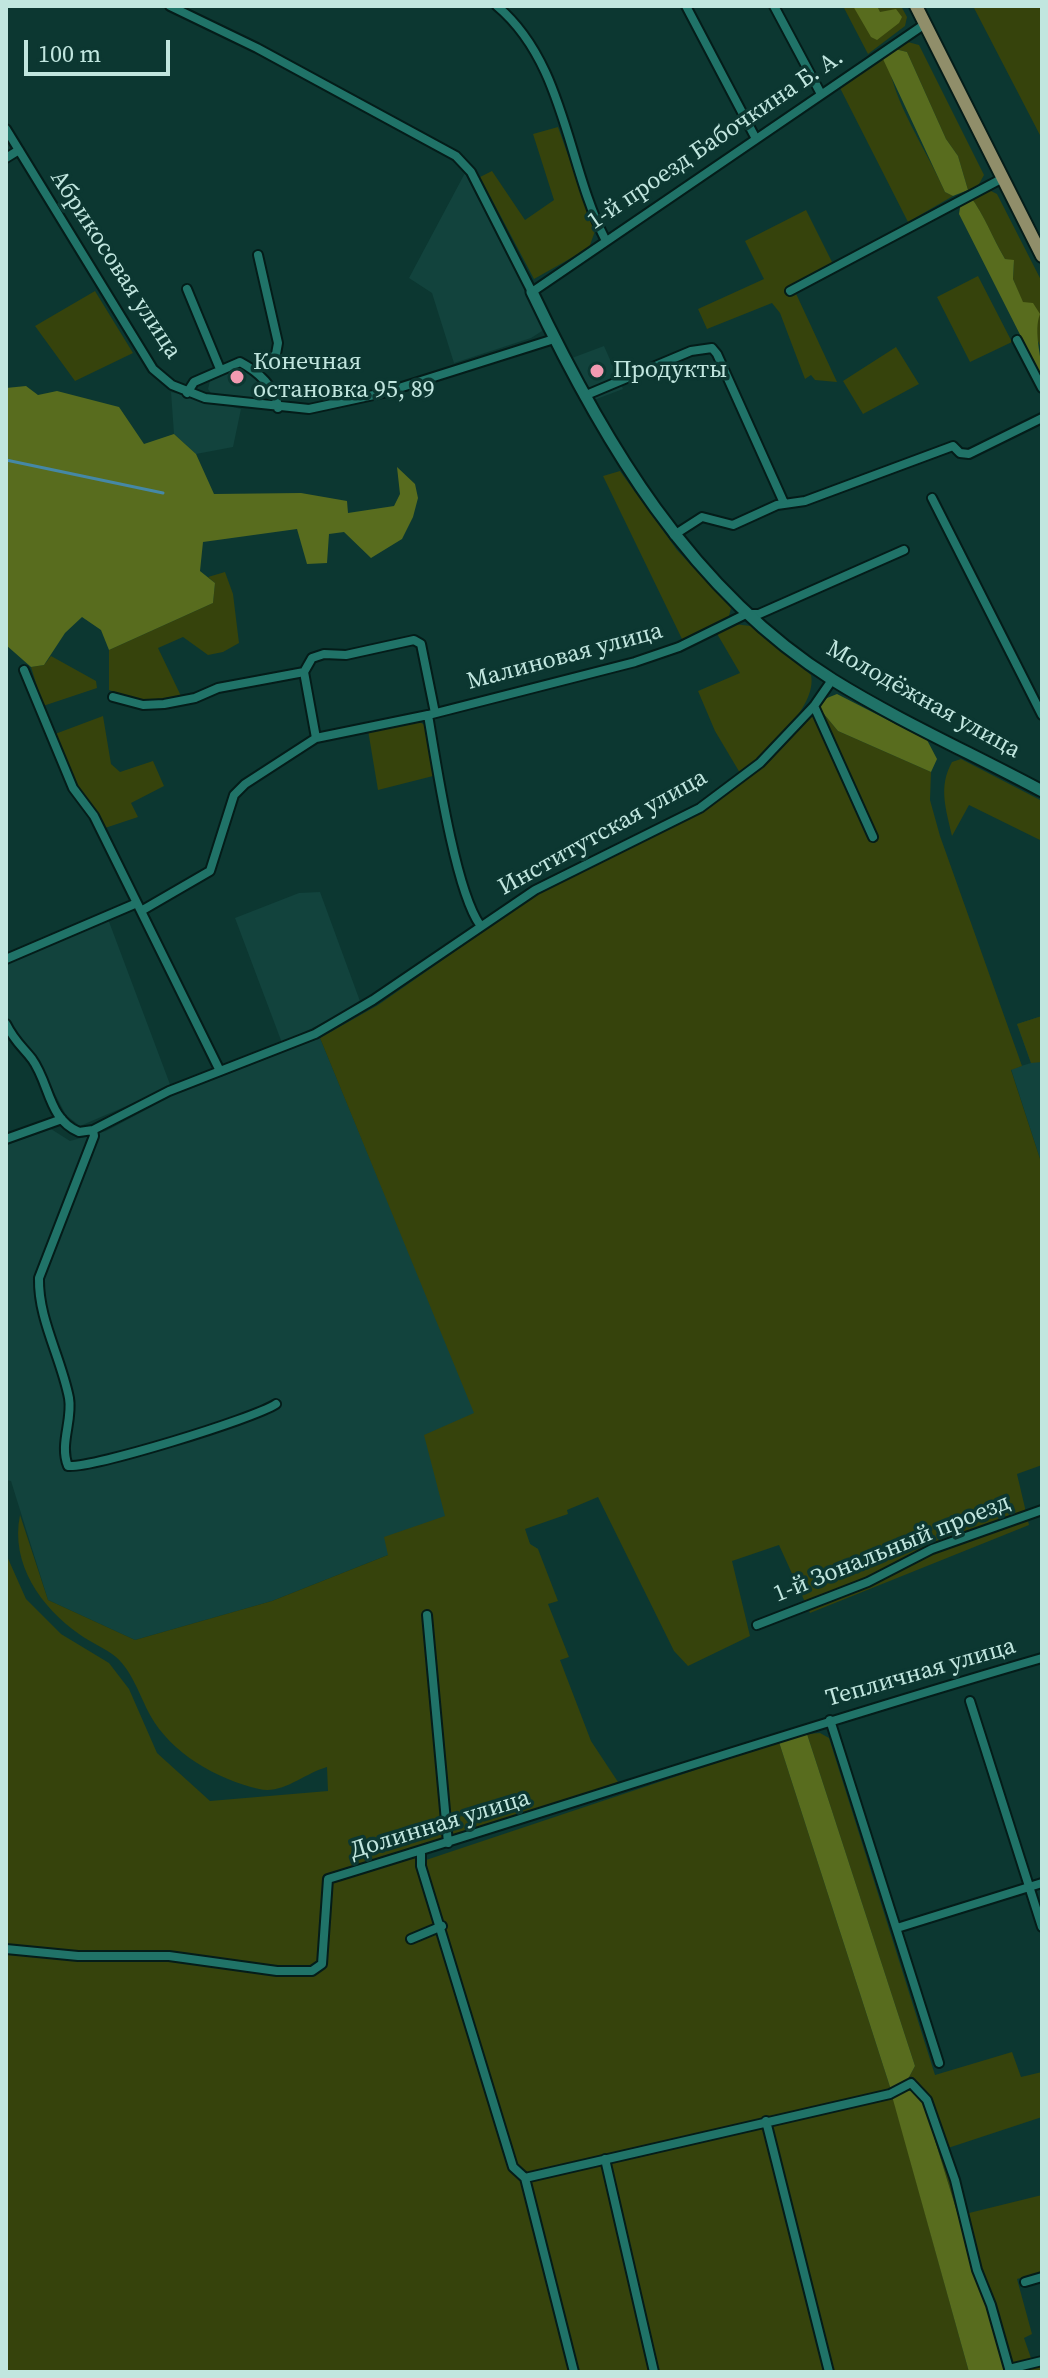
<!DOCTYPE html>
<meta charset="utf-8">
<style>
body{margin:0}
#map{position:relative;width:1048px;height:2378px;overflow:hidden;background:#0c3731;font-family:"Source Serif 4",serif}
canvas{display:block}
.frame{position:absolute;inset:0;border:8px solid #c1e6df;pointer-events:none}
.scale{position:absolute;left:24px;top:40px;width:146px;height:36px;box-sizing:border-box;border:4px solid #c1e6df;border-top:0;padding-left:10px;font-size:24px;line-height:28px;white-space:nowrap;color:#c1e6df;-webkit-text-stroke:6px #0c3731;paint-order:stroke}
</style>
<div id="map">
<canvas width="1048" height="2378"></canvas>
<div class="frame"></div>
<div class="scale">100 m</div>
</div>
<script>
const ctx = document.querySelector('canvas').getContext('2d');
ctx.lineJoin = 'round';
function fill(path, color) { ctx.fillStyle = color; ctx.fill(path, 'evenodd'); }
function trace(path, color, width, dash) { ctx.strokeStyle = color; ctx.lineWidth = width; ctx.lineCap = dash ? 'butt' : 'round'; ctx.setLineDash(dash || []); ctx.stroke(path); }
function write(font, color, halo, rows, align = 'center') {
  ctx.font = font + ' "Source Serif 4",serif'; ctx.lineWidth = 7; ctx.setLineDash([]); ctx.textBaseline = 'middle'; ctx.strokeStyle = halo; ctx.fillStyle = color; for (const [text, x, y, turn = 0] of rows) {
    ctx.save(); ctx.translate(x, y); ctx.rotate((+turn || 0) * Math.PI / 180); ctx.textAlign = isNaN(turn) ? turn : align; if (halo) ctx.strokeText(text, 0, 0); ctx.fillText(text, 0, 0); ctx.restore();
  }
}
fill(new Path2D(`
 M 465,173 L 541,321 L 542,331 L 531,338 L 454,363 L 432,293 L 409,278 Z
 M 604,346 L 623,389 L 594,400 L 572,358 Z
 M 238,368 L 250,373 L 269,396 L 267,402 L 213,396 L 208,389 L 211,377 Z
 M 171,392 L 241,409 L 233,447 L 196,454 L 174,434 Z
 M 320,892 L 361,1004 L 282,1043 L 235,918 L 299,893 Z
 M 108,919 L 171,1087 L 80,1126 L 66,1115 L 36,1058 L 21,1044 L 6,1016 L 6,964 Z
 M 1042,1016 L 1042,1165 L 1011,1069 L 1031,1063 L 1017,1024 Z
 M 320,1038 L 530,1544 L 538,1549 L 388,1555 L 272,1601 L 135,1640 L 48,1600 L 11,1481 L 6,1480 L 6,1145 L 51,1129 L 70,1141 L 106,1131 L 170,1097 Z`), '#12433d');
fill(new Path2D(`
 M 843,6 L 901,6 L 907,17 L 905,26 L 868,54 Z
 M 973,6 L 1042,6 L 1042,139 Z
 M 908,42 L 919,45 L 984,175 L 978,186 L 968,190 L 958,156 L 946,139 L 907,52 L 895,49 Z
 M 887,54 C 892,102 926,148 945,192 L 953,196 L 908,222 L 839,86 Z
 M 558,127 L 595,231 L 589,248 L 534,279 L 480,177 L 492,171 L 525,220 L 554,200 L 533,134 Z
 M 989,190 L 997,194 L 1042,282 L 1042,351 L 1013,279 L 1014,261 L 1005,259 C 992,237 985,217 970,196 Z
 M 806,210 L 833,264 L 792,285 L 837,382 L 815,380 L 811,375 L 805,379 L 780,313 L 772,303 L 707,329 L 698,309 L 764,279 L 745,241 Z
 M 978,276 L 1012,342 L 970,362 L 937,297 Z
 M 95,291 L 133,353 L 75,381 L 35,326 Z
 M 896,347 L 919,384 L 863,414 L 843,381 Z
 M 620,471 L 677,550 L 731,608 L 728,620 L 683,641 L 603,476 Z
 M 225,572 L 233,594 L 239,643 L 223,652 L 208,655 L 183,637 L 158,648 L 181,696 L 142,701 L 109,690 L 109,650 L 213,603 L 215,583 L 208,577 Z
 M 734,624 L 751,626 L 811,675 C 818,707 764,754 740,773 L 715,731 L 698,691 L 740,673 L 716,632 Z
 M 51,656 L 96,681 L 97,688 L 43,706 L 31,667 L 44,665 Z
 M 819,708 L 838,731 L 931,772 L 930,800 L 940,836 L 1022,1066 L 1011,1070 L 1042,1165 L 1042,1465 L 1017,1474 L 1029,1525 L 810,1613 L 779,1545 L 732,1561 L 750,1636 L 688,1666 L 674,1651 L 598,1497 L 567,1510 L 568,1514 L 525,1529 L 530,1544 L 538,1549 L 558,1601 L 548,1604 L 569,1657 L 560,1660 L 591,1741 L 618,1782 L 415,1852 L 492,2105 L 423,1861 L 779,1742 L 891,2090 L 969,2372 L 6,2372 L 6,1554 L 26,1599 L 61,1634 L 109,1663 L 129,1689 L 157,1753 L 210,1801 L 328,1791 L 327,1767 C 305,1773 282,1795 259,1789 C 216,1779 171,1753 150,1715 C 140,1696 132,1671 116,1657 C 105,1648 90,1642 79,1634 C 41,1607 10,1564 20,1515 L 48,1600 L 135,1640 L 272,1601 L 388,1555 L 384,1537 L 445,1516 L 424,1435 L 474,1413 L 320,1038 L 378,1005 L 543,890 L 701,813 L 768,763 Z
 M 103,716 L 111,764 L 120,772 L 153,761 L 164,786 L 131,803 L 138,817 L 105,828 L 77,786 L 55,734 Z
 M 417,720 L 426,726 L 437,775 L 378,790 L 368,730 Z
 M 961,759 L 1042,801 L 1042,841 L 969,805 L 952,836 C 946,809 938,787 952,762 Z
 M 1042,1016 L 1042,1062 L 1031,1063 L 1017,1024 Z
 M 820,1733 L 829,1738 L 935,2075 L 1012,2052 L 1021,2077 L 1042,2072 L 1042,2117 L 948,2148 L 969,2213 L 1042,2195 L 1042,2272 L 1017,2279 L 1032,2334 L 1024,2338 L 1032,2361 L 1042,2365 L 1042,2372 L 1006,2372 L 923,2101 L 913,2091 L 908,2079 L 915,2066 L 807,1734 Z`), '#36430c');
fill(new Path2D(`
 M 853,6 L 877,6 L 880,12 L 896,9 L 902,17 L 899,23 L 877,40 L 871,37 Z
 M 895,49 L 907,52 L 946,139 L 958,156 L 968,190 L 953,196 L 945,192 L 883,59 Z
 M 970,196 C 985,216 992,237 1005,259 L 1014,260 L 1013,279 L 1023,302 L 1033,303 L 1040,314 C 1033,332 1042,356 1042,378 L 959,214 L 961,201 Z
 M 26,386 L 38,395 L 57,391 L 119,407 L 144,444 L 174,434 L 196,454 L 214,494 L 301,493 L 347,501 L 348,513 L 394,506 L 400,494 L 397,467 L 415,484 L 418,498 L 413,517 L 402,539 L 371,558 L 344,532 L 329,534 L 327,563 L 307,564 L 297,529 L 203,542 L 200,571 L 215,583 L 213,603 L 109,650 L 101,630 L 82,617 L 65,633 L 44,665 L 31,667 L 6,645 L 6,388 Z
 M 837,694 L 927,740 L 937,759 L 931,772 L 838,731 L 819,708 L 827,698 Z
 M 807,1734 L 915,2066 L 908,2079 L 891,2090 L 779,1742 Z
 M 903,2090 L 913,2091 L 923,2101 L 1006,2372 L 969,2372 L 892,2096 Z`), '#586c1e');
trace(new Path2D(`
 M 6,460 L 163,493`), '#4588a6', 3);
const street = new Path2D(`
 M 170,6 L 257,48 L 456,156 L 471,172 L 532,292 L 925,24
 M 497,6 C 565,63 567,165 605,239
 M 686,6 L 755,137
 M 774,6 L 821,94
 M 6,129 L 153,369 L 172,385 L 205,398 L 309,409 L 383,393 L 554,339
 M 6,158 L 19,150
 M 187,289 L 220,369
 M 790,291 L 1003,178
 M 1017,340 L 1042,388
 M 256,371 L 276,354 L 278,343 L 258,255
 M 187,393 L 194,382 L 240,362 C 257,371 277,388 278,408
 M 584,396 L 691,351 L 712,348 L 717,354 L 784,503
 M 932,498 L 1042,715
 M 674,535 L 702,517 L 733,525 L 777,505 L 805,501 L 953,446 L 960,453 L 969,454 L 1042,418
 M 24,670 L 73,788 L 94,816 L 220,1071
 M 113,697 L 143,705 L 164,704 L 195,698 L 218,688 L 304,672
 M 814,706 L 873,837
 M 428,715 C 436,762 455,890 480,925
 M 316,738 L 304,672 L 312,658 L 324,654 L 346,655 L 414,640 L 421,644 L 435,713
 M 141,911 L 210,871 L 234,795 L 245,784 L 316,738 L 428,715 L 635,662 L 679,647 L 746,614 L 759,614 L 904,550
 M 6,959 L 137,903
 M 6,1024 C 15,1042 22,1046 32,1059 C 50,1084 48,1119 79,1132 L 93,1130 L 169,1091 L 315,1034 L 373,1000 L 535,890 L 700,808 L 760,763 L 814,706 L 832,680
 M 93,1130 L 94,1136 L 39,1278 C 38,1319 61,1357 69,1398 C 73,1420 59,1444 68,1466 C 93,1468 253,1419 276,1404
 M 6,1139 L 62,1119
 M 427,1615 L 448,1843
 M 757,1625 L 868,1582 L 932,1549 L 1042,1510
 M 970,1701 L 1042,1927
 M 830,1720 L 939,2063
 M 421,1853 L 421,1866 L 513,2167 L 525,2178 L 890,2094 L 911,2083 L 927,2100 L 955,2180 L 977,2270 L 991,2305 L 1010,2372
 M 897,1928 L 1042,1883
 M 411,1939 L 442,1926
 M 6,1949 L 78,1956 L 169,1956 L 277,1971 L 312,1971 L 322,1964 L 328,1879 C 566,1806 803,1727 1042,1658
 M 766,2121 L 829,2372
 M 605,2159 L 654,2372
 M 525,2178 L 574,2372
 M 1025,2282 L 1042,2277
 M 1009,2369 L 1042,2361`);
const secondary = new Path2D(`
 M 532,292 C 603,441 690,590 833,680 C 899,721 973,754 1042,791`);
const primary = new Path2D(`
 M 916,6 L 1042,256`);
trace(street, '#041c19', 12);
trace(secondary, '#041c19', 15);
trace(primary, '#041c19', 16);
trace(street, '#207368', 8);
trace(secondary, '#207368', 11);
trace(primary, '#908e6a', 12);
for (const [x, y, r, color] of [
 [597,371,8,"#f19ab1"],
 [237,377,8,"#f19ab1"]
]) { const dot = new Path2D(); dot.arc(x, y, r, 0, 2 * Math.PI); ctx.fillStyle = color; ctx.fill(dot); trace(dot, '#0c3731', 3); }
write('24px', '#c1e6df', '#0c3731', [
 ["1-й проезд Бабочкина Б. А.",716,140,-34],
 ["Абрикосовая улица",115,265,57],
 ["Малиновая улица",565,657,-15],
 ["Молодёжная улица",923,700,29],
 ["Институтская улица",603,833,-29],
 ["1-й Зональный проезд",892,1549,-22],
 ["Тепличная улица",921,1673,-16],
 ["Долинная улица",440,1825,-17]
]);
write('24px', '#c1e6df', '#0c3731', [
 ["Конечная",253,363],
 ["остановка 95, 89",253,391],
 ["Продукты",613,371]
], 'left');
</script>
